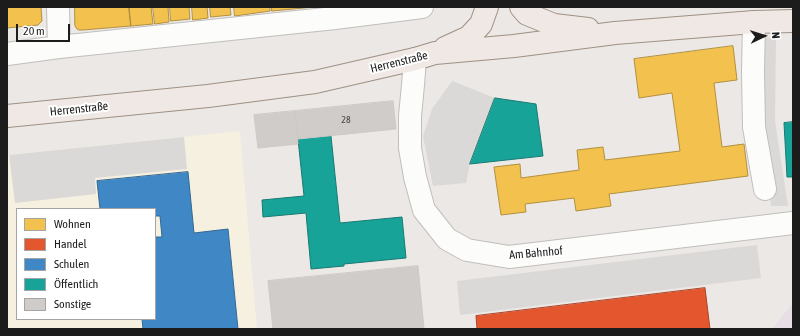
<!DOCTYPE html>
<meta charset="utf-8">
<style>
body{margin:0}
#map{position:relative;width:800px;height:336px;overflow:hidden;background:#ebe8e5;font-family:"Asap Condensed",sans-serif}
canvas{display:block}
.frame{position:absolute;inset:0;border:8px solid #1c1c1c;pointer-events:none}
.legend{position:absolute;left:16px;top:208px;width:140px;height:112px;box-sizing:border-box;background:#fff;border:1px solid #a4a4a4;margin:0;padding:5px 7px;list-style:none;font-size:12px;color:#1c1c1c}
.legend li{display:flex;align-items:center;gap:8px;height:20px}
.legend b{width:20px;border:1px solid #a4a4a4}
.north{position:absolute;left:744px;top:16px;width:40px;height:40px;-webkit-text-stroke:3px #fff;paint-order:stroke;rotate:86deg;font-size:11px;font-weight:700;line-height:16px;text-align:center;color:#1c1c1c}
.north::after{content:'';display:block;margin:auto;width:14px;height:18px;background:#1c1c1c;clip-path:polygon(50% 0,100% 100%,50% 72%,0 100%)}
.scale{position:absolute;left:16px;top:24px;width:54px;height:18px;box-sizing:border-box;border:2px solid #1c1c1c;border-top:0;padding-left:5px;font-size:12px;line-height:14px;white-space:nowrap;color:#1c1c1c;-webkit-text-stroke:3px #fff;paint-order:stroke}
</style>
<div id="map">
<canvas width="800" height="336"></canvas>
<div class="frame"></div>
<ul class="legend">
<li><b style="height:11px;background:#f2c14e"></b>Wohnen</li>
<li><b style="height:11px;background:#e4572e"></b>Handel</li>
<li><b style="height:11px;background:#3f88c5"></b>Schulen</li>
<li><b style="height:11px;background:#17a398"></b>Öffentlich</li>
<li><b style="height:11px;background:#cfccca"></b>Sonstige</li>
</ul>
<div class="north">N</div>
<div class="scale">20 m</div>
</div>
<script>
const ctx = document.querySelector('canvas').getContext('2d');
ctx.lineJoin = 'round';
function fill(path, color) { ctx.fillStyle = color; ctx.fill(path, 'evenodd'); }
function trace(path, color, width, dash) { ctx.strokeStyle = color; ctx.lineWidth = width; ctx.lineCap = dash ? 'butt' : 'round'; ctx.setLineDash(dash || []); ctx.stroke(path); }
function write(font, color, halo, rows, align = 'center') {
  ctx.font = font + ' "Asap Condensed",sans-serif'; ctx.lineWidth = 4; ctx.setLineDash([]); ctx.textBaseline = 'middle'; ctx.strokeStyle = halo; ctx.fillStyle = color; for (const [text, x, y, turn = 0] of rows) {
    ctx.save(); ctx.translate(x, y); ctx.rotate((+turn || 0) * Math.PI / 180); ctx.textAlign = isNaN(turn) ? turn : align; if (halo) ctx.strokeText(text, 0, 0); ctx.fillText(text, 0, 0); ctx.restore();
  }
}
fill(new Path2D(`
 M 793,303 L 793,329 L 772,329 Z`), '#e8dee6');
fill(new Path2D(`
 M 240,131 L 257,329 L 7,329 L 7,155 ZM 17,209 L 155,209 L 155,319 L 17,319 Z`), '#f5f0e0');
fill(new Path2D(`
 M 760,37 L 776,38 L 775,121 L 788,206 L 771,206 L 761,128 Z
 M 452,81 L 495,98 L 470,164 L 466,183 L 433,186 L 423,136 L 432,109 Z
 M 184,137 L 187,169 L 95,178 L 96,194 L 15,203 L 9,155 Z
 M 757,245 L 761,278 L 460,315 L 457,281 Z`), '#dbd9d8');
const homes = new Path2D(`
 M 7,7 L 41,7 L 42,21 L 38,25 L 7,28 Z
 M 75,7 L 129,7 L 131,26 L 83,30 L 79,30 L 77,29 L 75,26 Z
 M 129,7 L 151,7 L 153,24 L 131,26 Z
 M 153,7 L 168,7 L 169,22 L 155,24 Z
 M 170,7 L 189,7 L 190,19 L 171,21 Z
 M 192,7 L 207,7 L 208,18 L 193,20 Z
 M 210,7 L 230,7 L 231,15 L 211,17 Z
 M 234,7 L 270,7 L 270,11 L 235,16 Z
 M 272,7 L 314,7 L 272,11 Z
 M 733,46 L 737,80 L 714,83 L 722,147 L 744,144 L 748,176 L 609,194 L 611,206 L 576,211 L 574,198 L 525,204 L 526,212 L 501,215 L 494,167 L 520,164 L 521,178 L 579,170 L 577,150 L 603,147 L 605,160 L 680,151 L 672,93 L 639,98 L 634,59 Z`);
fill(homes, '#f2c14e');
trace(homes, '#b2903f', 1);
const shops = new Path2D(`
 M 705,288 L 710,329 L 477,329 L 476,316 Z`);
fill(shops, '#e4572e');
trace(shops, '#a84529', 1);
const schools = new Path2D(`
 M 188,172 L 194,233 L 228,229 L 238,329 L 143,329 L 142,319 L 155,319 L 155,237 L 162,237 L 160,216 L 155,216 L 155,209 L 100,209 L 97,181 Z`);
fill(schools, '#3f88c5');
trace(schools, '#346892', 1);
const public = new Path2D(`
 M 495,98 L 536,104 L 543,156 L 470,164 Z
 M 793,122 L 793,177 L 787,177 L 784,123 Z
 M 331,136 L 340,223 L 402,217 L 406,258 L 344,264 L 344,266 L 311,269 L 306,213 L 263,217 L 262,200 L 304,196 L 298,139 Z`);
fill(public, '#17a398');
trace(public, '#187a73', 1);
const building = new Path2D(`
 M 393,101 L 396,129 L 298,139 L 295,111 Z
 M 295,111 L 298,144 L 258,148 L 254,115 Z
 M 418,266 L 424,329 L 273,329 L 268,281 Z`);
fill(building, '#cfccca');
trace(building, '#cec9c7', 1);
const minor = new Path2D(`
 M 58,7 L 59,47
 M 754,22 L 753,72 L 754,127 L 765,189
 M 7,54 L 59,47 L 335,18 L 422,7
 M 415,59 L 413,85 L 410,116 L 410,148 L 415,177 L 424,210 L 447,239 L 467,250 L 509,257 L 793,223`);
const major = new Path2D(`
 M 521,7 L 527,14 L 554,25 L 588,29
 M 445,48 L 469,37 L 481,24 L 487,7
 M 7,116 L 208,96 L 315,82 L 415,59 L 435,53 L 514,46 L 615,33 L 754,22 L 793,21`);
trace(minor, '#c0bfbd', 24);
trace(major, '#9f9083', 24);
trace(minor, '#fcfcfb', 22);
trace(major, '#efe8e4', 22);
write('10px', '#494848', null, [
 ["28",346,120]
]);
write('12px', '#1c1c1c', '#fff', [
 ["Herrenstraße",399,62,-14],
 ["Herrenstraße",79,109,-6],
 ["Am Bahnhof",536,253,-5]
]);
</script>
